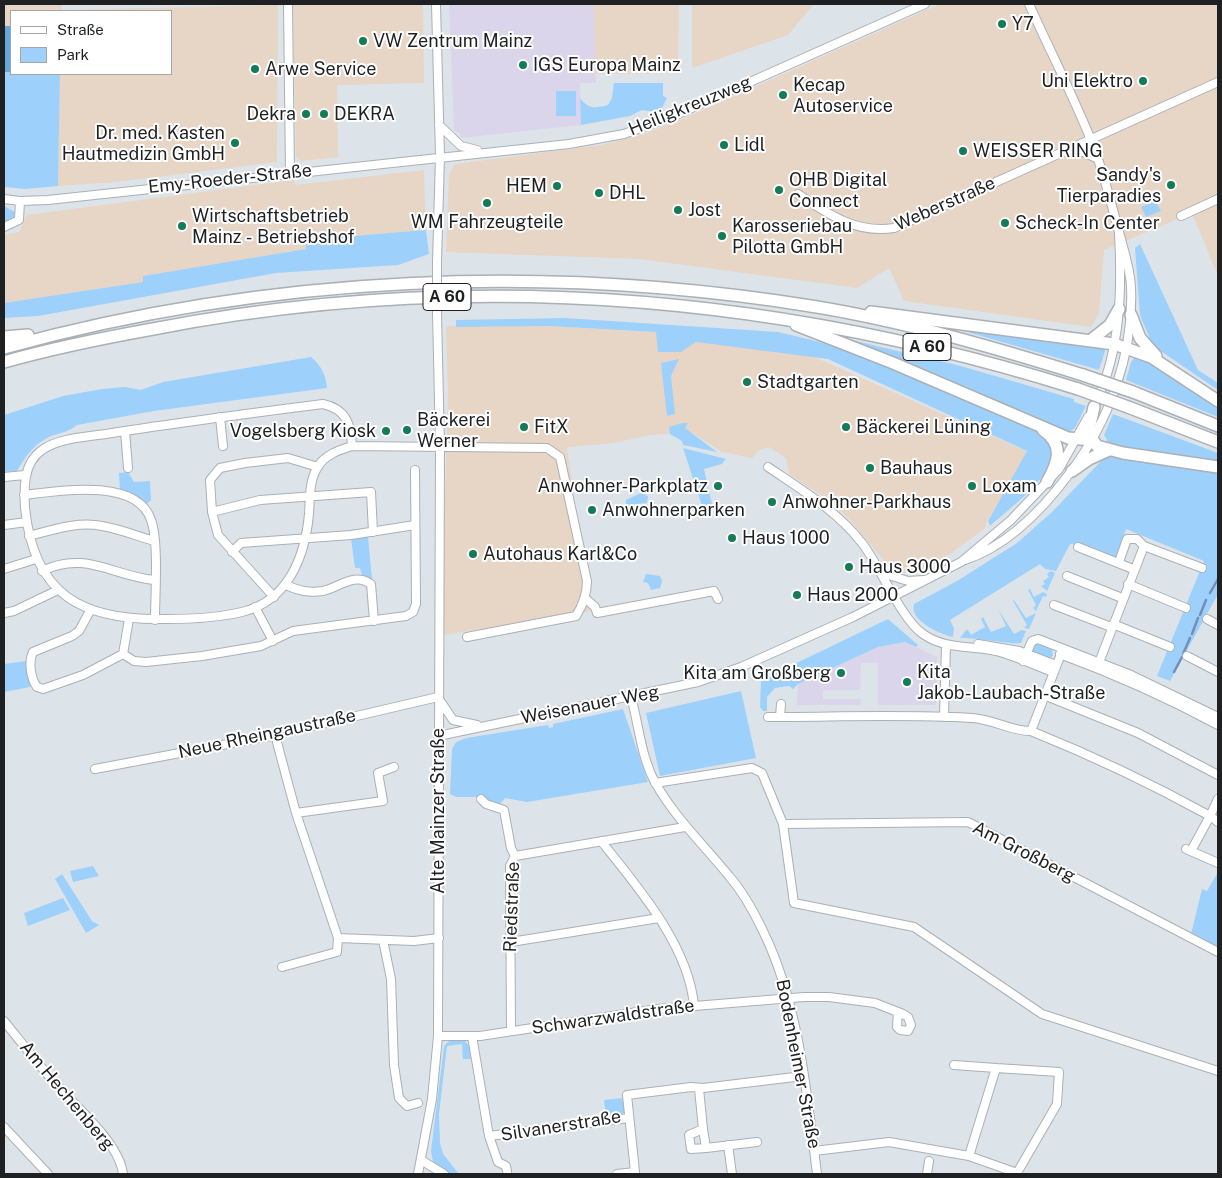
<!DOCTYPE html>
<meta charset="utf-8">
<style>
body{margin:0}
#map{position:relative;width:1222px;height:1178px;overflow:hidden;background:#dde4e9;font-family:"Public Sans",sans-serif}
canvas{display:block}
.frame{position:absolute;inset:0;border:5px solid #1e2022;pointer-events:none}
.legend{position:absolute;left:10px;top:10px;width:162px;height:65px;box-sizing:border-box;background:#fff;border:1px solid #a5a6a7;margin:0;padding:6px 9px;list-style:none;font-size:15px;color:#1e2022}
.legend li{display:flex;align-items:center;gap:10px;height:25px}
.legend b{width:25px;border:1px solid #a5a6a7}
</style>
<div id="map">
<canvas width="1222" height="1178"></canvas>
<div class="frame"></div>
<ul class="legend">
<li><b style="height:6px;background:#fff"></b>Straße</li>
<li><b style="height:14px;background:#9dd1fb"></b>Park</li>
</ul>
</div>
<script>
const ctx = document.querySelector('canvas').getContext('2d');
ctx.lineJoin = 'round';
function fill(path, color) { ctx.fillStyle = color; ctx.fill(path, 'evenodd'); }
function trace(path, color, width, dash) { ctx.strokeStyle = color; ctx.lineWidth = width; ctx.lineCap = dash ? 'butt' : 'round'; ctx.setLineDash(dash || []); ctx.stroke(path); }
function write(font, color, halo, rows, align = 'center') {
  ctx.font = font + ' "Public Sans",sans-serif'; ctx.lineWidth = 4; ctx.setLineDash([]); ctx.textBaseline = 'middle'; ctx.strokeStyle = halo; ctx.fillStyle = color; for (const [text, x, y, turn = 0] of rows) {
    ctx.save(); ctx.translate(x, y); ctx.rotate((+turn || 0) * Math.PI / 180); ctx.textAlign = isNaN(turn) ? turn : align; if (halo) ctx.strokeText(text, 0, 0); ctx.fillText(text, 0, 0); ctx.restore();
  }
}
fill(new Path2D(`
 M 4,4 L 62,4 L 62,10 L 278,5 L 277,162 L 116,182 L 58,186 L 60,74 L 171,74 L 171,11 L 11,11 L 11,26 L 4,26 Z
 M 293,4 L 423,4 L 424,83 L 337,85 L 338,157 L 301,161 L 296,157 Z
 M 594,4 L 679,4 L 678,67 L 673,73 L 595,74 Z
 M 692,4 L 814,4 L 788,35 L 692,68 Z
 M 940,4 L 1218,4 L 1218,276 L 1192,213 L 1104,250 L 1099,313 L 1091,327 L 904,301 L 889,268 L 857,288 L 639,259 L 446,252 L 449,175 L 455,164 L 601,145 L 641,135 L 685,118 Z
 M 424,170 L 426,230 L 305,240 L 306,249 L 143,276 L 143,282 L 4,303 L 4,235 L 19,232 L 27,215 L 286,181 L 294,180 L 295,185 Z
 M 446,326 L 548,326 L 774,339 L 1028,452 L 987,521 L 985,528 L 953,552 L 916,573 L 902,573 L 891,569 L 851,521 L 833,503 L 789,474 L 786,458 L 769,447 L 759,450 L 752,458 L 722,452 L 691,432 L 651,435 L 613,443 L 567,447 L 590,611 L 444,635 L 444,534 L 448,392 Z`), '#e7d5c5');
fill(new Path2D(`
 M 449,4 L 594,4 L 596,83 L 580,83 L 581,125 L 461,138 L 460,133 L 454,131 Z
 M 905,642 L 937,657 L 936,705 L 878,705 L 878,663 L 861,663 L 860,690 L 823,690 L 823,699 L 861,699 L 860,705 L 797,705 L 798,684 L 878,647 Z`), '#dad5eb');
fill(new Path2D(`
 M 4,72 L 60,74 L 58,186 L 25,189 L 4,187 Z
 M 614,83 L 663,83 L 663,96 L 667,98 L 661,110 L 656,112 L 642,110 L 630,116 L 581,125 L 580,98 C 589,110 595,108 608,105 L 612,98 Z
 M 556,91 L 576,91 L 576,116 L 556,116 Z
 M 1155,201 L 1161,211 L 1146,217 L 1141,207 Z
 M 4,206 L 15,212 L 13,220 L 4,223 Z
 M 426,230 L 429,254 L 398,265 L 276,273 L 38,316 L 4,318 L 4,303 L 143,282 L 143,276 L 306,249 L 305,240 Z
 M 1140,244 L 1198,370 L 1218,383 L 1218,390 L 1146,341 L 1150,339 L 1140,315 L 1135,248 Z
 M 565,318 L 778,332 L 820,342 L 860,355 L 1036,430 C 1082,458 1013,505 990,526 L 988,521 L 1027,451 L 828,359 L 696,342 L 681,352 L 658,352 L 656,332 L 548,326 L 456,327 L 456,320 Z
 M 957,329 L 1102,345 L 1105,351 L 1099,370 Z
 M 839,337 L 961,366 L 1074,399 L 1074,402 L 1086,406 L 1075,428 L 1068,433 Z
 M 1137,354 L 1218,408 L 1218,417 L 1126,380 L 1131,362 Z
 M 311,357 C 321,365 326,375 327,388 L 154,411 L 77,425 C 69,432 59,433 49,437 C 34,444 25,457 17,471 L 4,472 L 4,415 L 63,396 L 102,389 L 125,387 L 141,390 L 163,382 Z
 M 679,359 L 671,376 L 675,414 L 667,416 L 661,363 Z
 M 1113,414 L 1218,453 L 1218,462 L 1140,451 L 1106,444 L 1107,440 L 1104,435 Z
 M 683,423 L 688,423 L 685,428 L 717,452 L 683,445 L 682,441 L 670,434 L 669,427 Z
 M 683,448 L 726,459 L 722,464 L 704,469 L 713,509 L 704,512 Z
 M 1116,456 L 1218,471 L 1218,594 L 1170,681 L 1157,676 L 1204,561 L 1126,529 L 1116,559 L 1077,544 L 1070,544 L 1056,571 L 1045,569 L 1040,564 L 950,620 L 954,628 L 953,637 C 940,634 909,621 914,604 L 957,581 L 1017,543 L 1052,512 L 1105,457 Z
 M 128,472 L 134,482 L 150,481 L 151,500 L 145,506 L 120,492 L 119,473 Z
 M 641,493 L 648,496 L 647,503 L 636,504 L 629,507 L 626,505 L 626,500 Z
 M 366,536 L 368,537 L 372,579 L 363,579 L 360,568 L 355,568 L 351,539 Z
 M 1051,571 L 1055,573 L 1047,591 L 1041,586 L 1045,584 L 1043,581 L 1049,577 L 1047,574 Z
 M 646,574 L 660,576 L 662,581 L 660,588 L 651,590 L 648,583 L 643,582 Z
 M 1030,589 L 1034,597 L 1043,592 L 1047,594 L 1046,597 L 1043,596 L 1036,611 L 1033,608 L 1036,605 L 1028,590 Z
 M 1014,600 L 1026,618 L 1036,613 L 1029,629 L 1024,628 L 1027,625 L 1013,601 Z
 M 998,609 L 1014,634 L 1022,630 L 1026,631 L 1021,643 C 1016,645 972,637 960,638 L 967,629 L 971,635 L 985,627 L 981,619 L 983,617 L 991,632 L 1006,626 Z
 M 888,619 L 918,645 L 916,647 L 905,642 L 878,647 L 798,684 L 793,689 L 789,686 L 775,688 L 767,697 L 767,711 L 763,711 L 760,707 L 761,680 Z
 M 1041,644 L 1052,649 L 1053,656 L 1049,658 L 1031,652 L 1035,645 Z
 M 26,661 L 30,687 L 4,692 L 4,664 Z
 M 741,691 L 756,758 L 660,776 L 646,713 Z
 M 623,709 L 648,782 L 527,802 L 505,798 L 499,805 L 481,797 L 456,797 L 450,794 L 452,749 L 456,742 L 466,738 L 548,725 L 549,728 L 553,727 L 553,724 Z
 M 93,866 L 99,876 L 73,882 L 70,871 Z
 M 1218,872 L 1218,948 L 1191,934 L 1202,889 L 1207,891 Z
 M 62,874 L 92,921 L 99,925 L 86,933 L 55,879 Z
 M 63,898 L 70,910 L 28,926 L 24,913 Z
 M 451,1039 L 465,1041 L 469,1046 L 471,1059 L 463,1059 L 462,1044 L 447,1046 L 439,1114 L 440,1143 L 443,1154 L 459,1174 L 449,1174 L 433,1162 L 431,1151 L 444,1046 Z
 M 622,1098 L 625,1113 L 606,1117 L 604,1100 Z`), '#9dd1fb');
fill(new Path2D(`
 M 4,26 L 11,26 L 11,72 L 4,72 Z`), '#60a8df');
trace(new Path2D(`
 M 1210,593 L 1218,579
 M 1200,615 L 1206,600
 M 1192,634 L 1198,618
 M 1183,654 L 1190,638
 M 1174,672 L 1182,657`), '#768db5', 2.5);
const minor = new Path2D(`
 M 288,4 L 290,173
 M 436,4 L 440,156 L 437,262
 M 439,125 L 461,146 L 477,150
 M 1066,150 L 1083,152 L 1098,159
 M 798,194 C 828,214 856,234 894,228 L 1218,82
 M 4,199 L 20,201 L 48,200 L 569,144 L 624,134 L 676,115 L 925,4
 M 1181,216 L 1218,199
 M 4,227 L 19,220 L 20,201
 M 1097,400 C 1121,348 1122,288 1119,233
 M 323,404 C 346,409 351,424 352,446 C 339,450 324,455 317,468 C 309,482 310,499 309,514 C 305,557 288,601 242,612 C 217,618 191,619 166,619 C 83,621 34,596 25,508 C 24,488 23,463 42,450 C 60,437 90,437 112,433 C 182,422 252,413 323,404 Z
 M 220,417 L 223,446
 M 125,431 L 128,468
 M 352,446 L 547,448 L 560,457 L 587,581 C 587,594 583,605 576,616 L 467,637
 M 768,467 C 802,490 836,510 862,543 C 880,566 901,619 923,634 C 946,650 970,645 996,651 C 1015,656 1034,665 1053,672
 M 4,477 L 25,475
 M 24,495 C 57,491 137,477 151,520 C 159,541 155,595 155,620
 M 212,512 L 260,500 L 371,492 L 373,532
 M 4,525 L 27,522
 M 29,536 C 52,530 78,521 102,526 C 120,529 137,536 154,541
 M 1078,547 L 1133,569
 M 232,552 L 241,543 L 351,535 L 415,525
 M 965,560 C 1007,546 1043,509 1069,474 C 1109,422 1134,354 1131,287 C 1130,268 1124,251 1119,232 C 1111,203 1104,174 1093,145 C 1074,97 1050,51 1029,4
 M 1119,562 L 1127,539 L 1137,539 L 1144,546 L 1202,568
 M 4,569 L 36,559
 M 42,571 C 85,550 113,576 154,580
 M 882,573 L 908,581 L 924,580
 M 1067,576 L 1122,598
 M 1128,584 L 1186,608
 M 286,585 C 299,591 309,593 323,591 C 340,587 354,572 371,584 L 374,621
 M 274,597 L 218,535 L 212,512 L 210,480 L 220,468 L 245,463 L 288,458 L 318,467
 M 585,598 L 595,607 L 597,613 L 714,591 L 718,599
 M 1054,605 L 1111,627
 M 255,607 L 273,641
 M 91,609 L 79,631 L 72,636 L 33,652 C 28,662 31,679 37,687 L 43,689 L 83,675 L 123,654 L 134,661 L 146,662 L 202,656 L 261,646 L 293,631 L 406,616 L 413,612 L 416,604 L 415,470
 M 4,613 L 14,611 L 58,590
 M 1207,619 L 1218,625
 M 1113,624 L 1170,647
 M 978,644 L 1019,651 L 1056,665
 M 123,654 L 129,619
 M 1060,654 C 1114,674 1168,698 1218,725
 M 1187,656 L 1218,672
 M 1023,661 L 1032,641 L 1038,639 L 1131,675 L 1218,717
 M 1098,665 L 1144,546
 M 1044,695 L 1138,733 L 1218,775
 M 631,697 C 639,725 641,758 656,784 C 676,819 704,845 729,876 C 743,892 754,912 763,931 C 799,1004 807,1094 817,1174
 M 439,699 L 453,720 L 477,725
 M 768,717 C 835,717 904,714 972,718 C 993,719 1013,732 1031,731 C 1093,756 1152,784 1210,816 L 1218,799
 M 780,717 L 781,704
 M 944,717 L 946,646
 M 1031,731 L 1063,649
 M 275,735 L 296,813 L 338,938 L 414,941 L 439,938
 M 438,736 L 698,682 L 741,667 L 853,617 L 961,562 L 1011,520 L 1059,469 L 1088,417
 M 95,769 L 275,735 L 438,697
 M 655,783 L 752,768 L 762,773 L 783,824 L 794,903 L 914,927 L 1042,1014 L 1218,1071
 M 481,799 L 486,804 L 504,810 L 511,848 L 515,856
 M 296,813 L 383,801 L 378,773 L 394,767
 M 783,824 L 968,822 L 1218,952
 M 601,841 C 637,886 689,946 694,1006
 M 1186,849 L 1218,863
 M 1191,851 L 1210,816 L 1218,822
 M 515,856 L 685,827
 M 383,940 L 391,979 L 394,1065 L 399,1098 L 407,1106 L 418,1103
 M 511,942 L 659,918
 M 282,967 L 337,952 L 338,938
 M 4,1021 C 21,1042 37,1063 55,1083 C 76,1107 119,1142 123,1174
 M 511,1031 L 510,866 L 515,856
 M 438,1036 L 480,1036 L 658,1009 L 804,997 L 829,997 L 875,1003 L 903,1014 L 908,1017 L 911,1025 L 908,1031 L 900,1030 L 897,1027 L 898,1012
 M 472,1036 L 489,1136 L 629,1118
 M 954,1065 L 996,1068
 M 699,1089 L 703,1129 L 689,1135 L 691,1149 L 706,1148
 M 4,1127 L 48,1174
 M 703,1129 L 706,1148 L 757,1142
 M 489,1136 L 498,1162 L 506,1166 L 507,1171
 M 728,1145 L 732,1174
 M 814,1151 L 889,1142 L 969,1156 L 1017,1173 L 1057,1104 L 1059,1072 L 996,1068 L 969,1156
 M 421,1160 L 444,1174
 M 418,1174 L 432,1099 L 438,1036 L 440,446 L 437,313
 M 617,1174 L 635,1172 L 627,1095 L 691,1087 L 703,1088 L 803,1076
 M 927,1174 L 929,1161`);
const highway = new Path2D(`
 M 871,312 L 1114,344 L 1151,357 L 1218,401
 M 1131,315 L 1140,338 L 1156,356
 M 796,325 L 893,363 L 1068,438 L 1092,440
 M 4,337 L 28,335
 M 1091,340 L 1110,325 L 1119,309
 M 4,348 C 268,275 546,263 817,307 C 907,322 996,348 1083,375
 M 4,362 C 53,348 103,338 153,329 C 465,269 776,294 1078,389
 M 1133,392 L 1218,426
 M 1094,407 L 1088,433 L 1097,446 L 1123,453 L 1218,467
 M 1128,407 L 1218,442
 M 1043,430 C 1065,445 1058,463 1047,482
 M 1072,471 L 1089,459 L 1109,450`);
trace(minor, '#aab0b5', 10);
trace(highway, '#aab0b5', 14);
trace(minor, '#fff', 8);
trace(highway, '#fff', 11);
const minorBridge = new Path2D(`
 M 437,262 L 437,313`);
const highwayBridge = new Path2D(`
 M 1083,375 L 1133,392
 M 1078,389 L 1128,407`);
trace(minorBridge, '#aab0b5', 10, []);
trace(highwayBridge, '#aab0b5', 14, []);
trace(minorBridge, '#fff', 8);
trace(highwayBridge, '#fff', 11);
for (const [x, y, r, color] of [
 [1002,24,5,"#137b55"],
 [363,41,5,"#137b55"],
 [523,65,5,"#137b55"],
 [255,69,5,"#137b55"],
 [1143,81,5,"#137b55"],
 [783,95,5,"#137b55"],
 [306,114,5,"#137b55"],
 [324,114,5,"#137b55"],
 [235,143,5,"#137b55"],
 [724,145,5,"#137b55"],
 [963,151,5,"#137b55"],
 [1171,185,5,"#137b55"],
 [557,186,5,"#137b55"],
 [779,190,5,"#137b55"],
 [599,193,5,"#137b55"],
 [487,203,5,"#137b55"],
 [678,210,5,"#137b55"],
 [1005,223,5,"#137b55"],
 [182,226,5,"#137b55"],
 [722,236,5,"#137b55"],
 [747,382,5,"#137b55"],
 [524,427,5,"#137b55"],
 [846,427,5,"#137b55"],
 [407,430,5,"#137b55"],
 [386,431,5,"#137b55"],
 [870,468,5,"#137b55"],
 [718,486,5,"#137b55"],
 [972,486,5,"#137b55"],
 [772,502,5,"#137b55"],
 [592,510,5,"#137b55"],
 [732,538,5,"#137b55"],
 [473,554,5,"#137b55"],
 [849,567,5,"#137b55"],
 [797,595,5,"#137b55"],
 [841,673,5,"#137b55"],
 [907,682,5,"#137b55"]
]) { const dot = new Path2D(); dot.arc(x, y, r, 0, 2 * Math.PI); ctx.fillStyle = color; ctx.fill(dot); trace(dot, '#fff', 2); }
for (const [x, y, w] of [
 [447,297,48],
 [927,347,48]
]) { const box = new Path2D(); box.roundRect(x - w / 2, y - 13.5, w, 27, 4); ctx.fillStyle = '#fff'; ctx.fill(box); trace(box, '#1e2022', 1); }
write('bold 16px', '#1e2022', null, [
 ["A 60",447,297],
 ["A 60",927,347]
]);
write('18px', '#1e2022', '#fff', [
 ["Y7",1012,24],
 ["VW Zentrum Mainz",373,41],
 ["IGS Europa Mainz",533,65],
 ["Arwe Service",265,69],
 ["Uni Elektro",1133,81,"right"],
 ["Kecap",793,85],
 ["Autoservice",793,106],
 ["Dekra",296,114,"right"],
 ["DEKRA",334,114],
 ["Dr. med. Kasten",225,133,"right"],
 ["Hautmedizin GmbH",225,154,"right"],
 ["Lidl",734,145],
 ["WEISSER RING",973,151],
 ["Sandy's",1161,175,"right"],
 ["Tierparadies",1161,196,"right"],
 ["OHB Digital",789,180],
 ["Connect",789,201],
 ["HEM",547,186,"right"],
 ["DHL",609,193],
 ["Jost",688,210],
 ["Wirtschaftsbetrieb",192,216],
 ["Mainz - Betriebshof",192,237],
 ["WM Fahrzeugteile",487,222,"center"],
 ["Scheck-In Center",1015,223],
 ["Karosseriebau",732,226],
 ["Pilotta GmbH",732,247],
 ["Stadtgarten",757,382],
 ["Bäckerei",417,420],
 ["Werner",417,441],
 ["FitX",534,427],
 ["Bäckerei Lüning",856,427],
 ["Vogelsberg Kiosk",376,431,"right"],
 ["Bauhaus",880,468],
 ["Anwohner-Parkplatz",708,486,"right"],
 ["Loxam",982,486],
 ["Anwohner-Parkhaus",782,502],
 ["Anwohnerparken",602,510],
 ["Haus 1000",742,538],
 ["Autohaus Karl&Co",483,554],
 ["Haus 3000",859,567],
 ["Haus 2000",807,595],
 ["Kita",917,672],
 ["Jakob-Laubach-Straße",917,693],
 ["Kita am Großberg",831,673,"right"]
], 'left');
write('18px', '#1e2022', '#fff', [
 ["Heiligkreuzweg",690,106,-22],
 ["Emy-Roeder-Straße",230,179,-6],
 ["Weberstraße",945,204,-24],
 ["Weisenauer Weg",590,705,-11],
 ["Neue Rheingaustraße",267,734,-12],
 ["Alte Mainzer Straße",438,811,-90],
 ["Am Großberg",1024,852,27],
 ["Riedstraße",512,907,-88],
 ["Schwarzwaldstraße",613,1017,-8],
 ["Bodenheimer Straße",798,1064,79],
 ["Am Hechenberg",67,1096,50],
 ["Silvanerstraße",561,1126,-9]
]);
</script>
